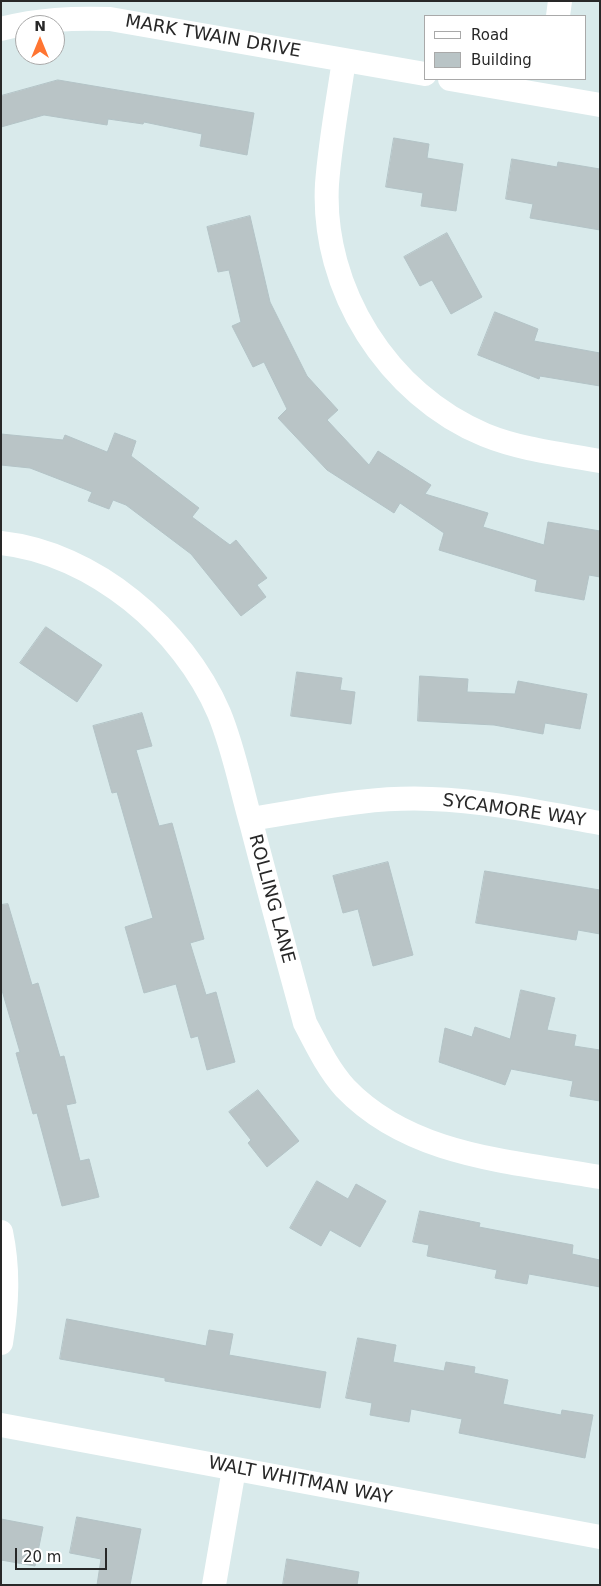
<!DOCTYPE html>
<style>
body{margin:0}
#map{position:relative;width:601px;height:1586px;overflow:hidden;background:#d9eaeb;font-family:"DejaVu Sans",sans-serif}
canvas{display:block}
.frame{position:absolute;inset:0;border:2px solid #282828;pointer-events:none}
.legend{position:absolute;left:424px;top:15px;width:162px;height:65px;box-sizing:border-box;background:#fff;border:1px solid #a9a9a9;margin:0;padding:6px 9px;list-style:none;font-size:15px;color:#282828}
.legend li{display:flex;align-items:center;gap:10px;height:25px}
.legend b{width:25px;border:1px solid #a9a9a9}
.north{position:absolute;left:15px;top:15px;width:50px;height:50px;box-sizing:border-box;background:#fff;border:1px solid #a9a9a9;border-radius:50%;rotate:0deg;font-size:14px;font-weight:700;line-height:20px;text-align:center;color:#282828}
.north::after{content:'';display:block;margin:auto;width:18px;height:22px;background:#ff7532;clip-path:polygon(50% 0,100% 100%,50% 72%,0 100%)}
.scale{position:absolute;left:15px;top:1548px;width:92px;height:22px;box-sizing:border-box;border:2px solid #282828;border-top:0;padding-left:6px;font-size:15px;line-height:18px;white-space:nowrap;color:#282828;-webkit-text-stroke:4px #fff;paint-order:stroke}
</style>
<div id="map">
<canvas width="601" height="1586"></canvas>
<div class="frame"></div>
<ul class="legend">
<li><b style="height:6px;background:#fff"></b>Road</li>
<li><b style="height:14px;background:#b9c4c6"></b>Building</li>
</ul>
<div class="north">N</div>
<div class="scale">20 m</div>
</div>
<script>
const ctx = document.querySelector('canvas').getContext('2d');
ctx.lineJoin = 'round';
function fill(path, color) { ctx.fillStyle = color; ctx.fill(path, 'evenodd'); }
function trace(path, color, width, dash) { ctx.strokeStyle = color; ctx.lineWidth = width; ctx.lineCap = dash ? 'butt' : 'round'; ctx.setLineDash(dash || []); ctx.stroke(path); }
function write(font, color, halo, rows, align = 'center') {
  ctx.font = font + ' "DejaVu Sans",sans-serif'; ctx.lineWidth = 4.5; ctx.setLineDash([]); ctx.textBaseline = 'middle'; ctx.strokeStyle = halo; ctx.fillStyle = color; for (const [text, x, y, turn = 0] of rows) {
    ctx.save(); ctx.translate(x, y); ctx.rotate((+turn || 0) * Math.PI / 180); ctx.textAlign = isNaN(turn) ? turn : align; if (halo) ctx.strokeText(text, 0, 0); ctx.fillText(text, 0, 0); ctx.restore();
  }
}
const building = new Path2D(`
 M 58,80 L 254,113 L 247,155 L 200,146 L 202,134 L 144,122 L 143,124 L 108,119 L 107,125 L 44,115 L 1,127 L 1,96 Z
 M 394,138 L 429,144 L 427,158 L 463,164 L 456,211 L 421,206 L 423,193 L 386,187 Z
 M 512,159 L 557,167 L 558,162 L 600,169 L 600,230 L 530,218 L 533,204 L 506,199 Z
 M 250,216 L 270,302 L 307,376 L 338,410 L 327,420 L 369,465 L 378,451 L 431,485 L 425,494 L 488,513 L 483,527 L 544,545 L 548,522 L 600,531 L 600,577 L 589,575 L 584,600 L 535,591 L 537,580 L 439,550 L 444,533 L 400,503 L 394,513 L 327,470 L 278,418 L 287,409 L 264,362 L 253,367 L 232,326 L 241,322 L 229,270 L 218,272 L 207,227 Z
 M 447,233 L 482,297 L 451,314 L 432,280 L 420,286 L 404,257 Z
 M 495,312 L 538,329 L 534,341 L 600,353 L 600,386 L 540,376 L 539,379 L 478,355 Z
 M 115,433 L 136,441 L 131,456 L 199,508 L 192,517 L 230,545 L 236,540 L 267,578 L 257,585 L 266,597 L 241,616 L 191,554 L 126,505 L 113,500 L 109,509 L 88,501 L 92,492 L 30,468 L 1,465 L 1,434 L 63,440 L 65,435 L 107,452 Z
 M 46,627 L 102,665 L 77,702 L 20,663 Z
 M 297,672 L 342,678 L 340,690 L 355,692 L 351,724 L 291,716 Z
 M 420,676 L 468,679 L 467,692 L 515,694 L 518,681 L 587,694 L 580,729 L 545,723 L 543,734 L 494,725 L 418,721 Z
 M 142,713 L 152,746 L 136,750 L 159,826 L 172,823 L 204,939 L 190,943 L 206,995 L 216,992 L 235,1062 L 207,1070 L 198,1036 L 191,1038 L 176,984 L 144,993 L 125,927 L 153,918 L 117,792 L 112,793 L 93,726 Z
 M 388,862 L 413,955 L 373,966 L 358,909 L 343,913 L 333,876 Z
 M 485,871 L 600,890 L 600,934 L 578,930 L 576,940 L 476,923 Z
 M 8,904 L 32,985 L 38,983 L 60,1057 L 64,1056 L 76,1103 L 66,1105 L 80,1161 L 89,1159 L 99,1197 L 62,1206 L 37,1113 L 33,1114 L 16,1053 L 20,1052 L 1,987 L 1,905 Z
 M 521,990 L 555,998 L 547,1030 L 576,1035 L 574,1046 L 600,1050 L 600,1101 L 570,1096 L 573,1081 L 511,1069 L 505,1085 L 439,1062 L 445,1028 L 472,1037 L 475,1027 L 510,1039 Z
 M 258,1090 L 299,1141 L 267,1167 L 248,1143 L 251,1140 L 229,1112 Z
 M 317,1181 L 348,1199 L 356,1184 L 386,1201 L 360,1247 L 330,1230 L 321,1246 L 290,1228 Z
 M 420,1211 L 480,1223 L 479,1227 L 573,1245 L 572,1254 L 600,1260 L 600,1287 L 529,1274 L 527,1284 L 495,1278 L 497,1270 L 427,1256 L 429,1245 L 413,1242 Z
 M 67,1319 L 206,1346 L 209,1330 L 233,1334 L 229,1355 L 326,1372 L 320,1408 L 165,1381 L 165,1378 L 60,1359 Z
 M 358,1338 L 396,1345 L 393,1362 L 444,1371 L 446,1362 L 475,1367 L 474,1373 L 508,1380 L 503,1404 L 561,1415 L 562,1410 L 593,1415 L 585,1458 L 459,1433 L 462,1419 L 411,1409 L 409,1422 L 370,1415 L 372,1403 L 346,1398 Z
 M 77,1517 L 141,1529 L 130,1585 L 97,1585 L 101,1559 L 70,1553 Z
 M 1,1519 L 43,1527 L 35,1566 L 1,1560 Z
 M 287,1559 L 359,1572 L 357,1585 L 283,1585 Z`);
fill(building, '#b9c4c6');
trace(building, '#b3c3c6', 1);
trace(new Path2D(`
 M 558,16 L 560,1
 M 1,29 C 38,19 73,18 110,19 L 425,74
 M 344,60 C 338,101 330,143 327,184 C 321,289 388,395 485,435 C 522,450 562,454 600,461
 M 450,79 L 600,105
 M 1,543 C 94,553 183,629 219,713 C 234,749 241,788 252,826 C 269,892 287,957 305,1023 C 317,1046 328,1069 345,1088 C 411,1157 511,1161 600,1177
 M 250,819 C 309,810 370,796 431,799 C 488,801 544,813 600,823
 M 1,1232 C 9,1270 7,1305 1,1343
 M 1,1425 L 600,1537
 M 214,1585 L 234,1469`), '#fff', 24);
write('18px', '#282828', '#fff', [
 ["MARK TWAIN DRIVE",213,37,10],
 ["SYCAMORE WAY",514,811,8],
 ["ROLLING LANE",271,899,75],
 ["WALT WHITMAN WAY",300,1481,11]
]);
</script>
